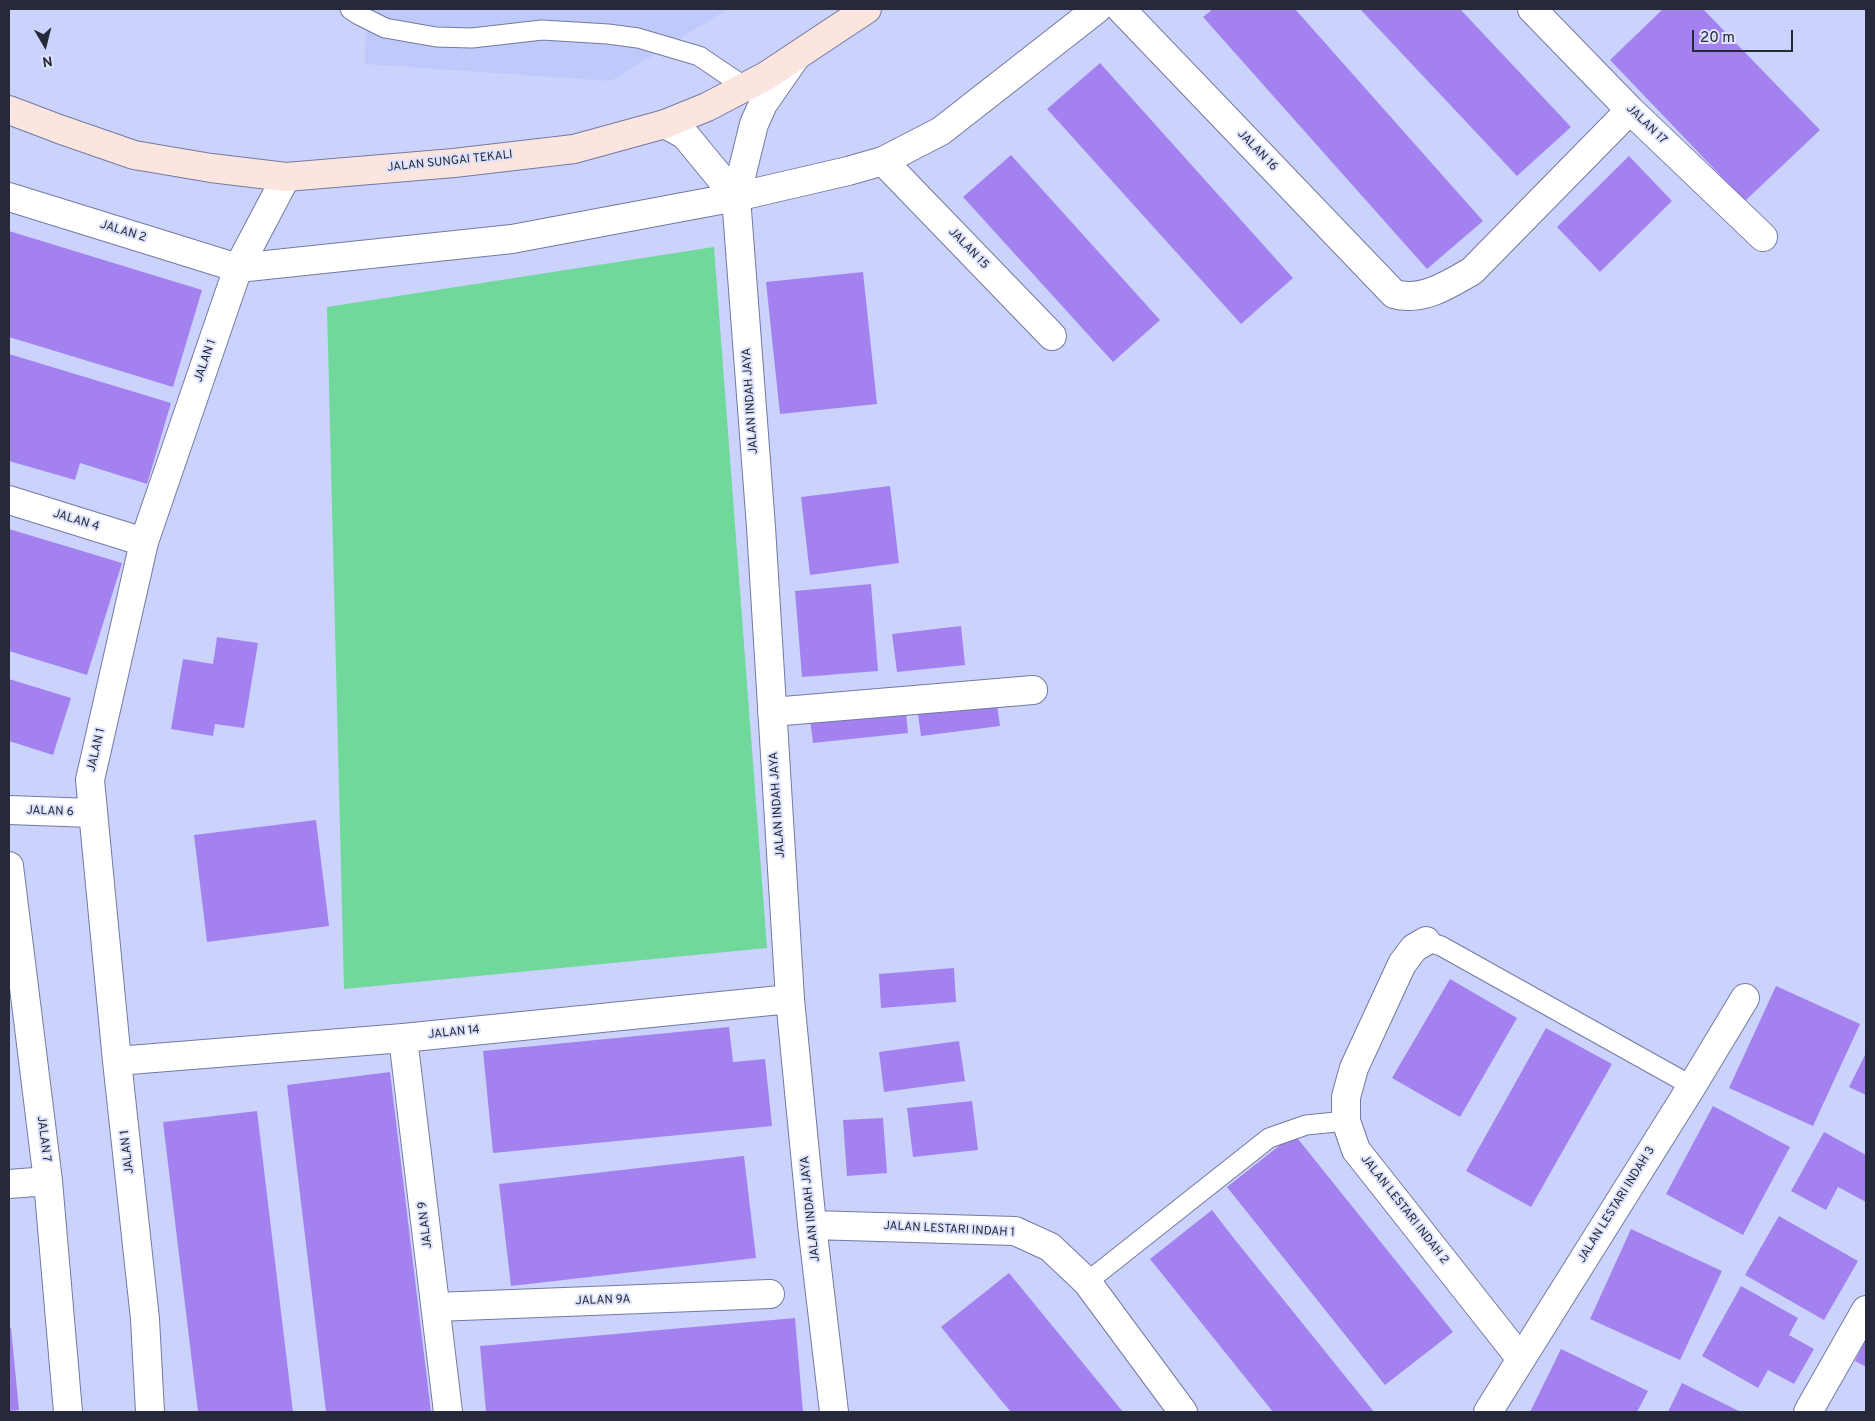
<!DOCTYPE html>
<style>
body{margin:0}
#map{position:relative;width:1875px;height:1421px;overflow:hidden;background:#cbd3fd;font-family:Overpass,sans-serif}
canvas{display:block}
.frame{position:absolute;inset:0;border:10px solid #262939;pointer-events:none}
.north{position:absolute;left:20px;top:20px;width:50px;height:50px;-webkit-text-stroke:4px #dce2fb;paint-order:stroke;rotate:172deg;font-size:14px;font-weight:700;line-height:20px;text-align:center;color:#262939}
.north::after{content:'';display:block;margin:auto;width:18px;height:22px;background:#262939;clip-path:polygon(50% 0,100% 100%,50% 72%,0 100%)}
.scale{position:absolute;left:1692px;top:30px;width:101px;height:22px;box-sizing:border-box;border:2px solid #262939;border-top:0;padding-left:6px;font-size:15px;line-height:18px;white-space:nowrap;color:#262939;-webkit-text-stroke:4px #dce2fb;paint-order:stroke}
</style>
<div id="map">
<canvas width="1875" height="1421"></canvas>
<div class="frame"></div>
<div class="north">N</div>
<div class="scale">20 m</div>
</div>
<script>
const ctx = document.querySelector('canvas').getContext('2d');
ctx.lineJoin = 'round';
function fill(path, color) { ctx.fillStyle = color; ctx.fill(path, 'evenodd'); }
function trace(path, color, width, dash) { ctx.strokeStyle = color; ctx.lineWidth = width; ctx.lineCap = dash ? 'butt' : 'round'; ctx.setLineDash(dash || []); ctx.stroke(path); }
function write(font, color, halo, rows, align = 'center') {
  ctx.font = font + ' Overpass,sans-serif'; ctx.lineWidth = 4; ctx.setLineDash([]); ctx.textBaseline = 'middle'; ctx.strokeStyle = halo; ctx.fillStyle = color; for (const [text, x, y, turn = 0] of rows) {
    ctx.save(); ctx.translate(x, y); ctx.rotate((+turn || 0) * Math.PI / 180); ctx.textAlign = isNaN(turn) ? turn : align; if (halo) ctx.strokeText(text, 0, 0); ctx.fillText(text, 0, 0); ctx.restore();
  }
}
fill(new Path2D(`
 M 366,9 L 728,9 L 611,81 L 365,64 Z`), '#bfc9fa');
fill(new Path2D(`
 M 714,247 L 767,948 L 344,989 L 327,307 Z`), '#71d89b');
fill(new Path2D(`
 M 1213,9 L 1295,9 L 1483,221 L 1427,269 L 1203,17 Z
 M 1360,9 L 1460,9 L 1571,127 L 1517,176 Z
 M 1663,9 L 1703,9 L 1820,130 L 1745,201 L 1610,60 Z
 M 1100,63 L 1293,278 L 1241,324 L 1047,109 Z
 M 1011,155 L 1160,320 L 1113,362 L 963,197 Z
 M 1629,156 L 1672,201 L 1600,272 L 1557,227 Z
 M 9,231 L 202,290 L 173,387 L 9,337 Z
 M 863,272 L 877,404 L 780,414 L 766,282 Z
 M 9,354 L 171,403 L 147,484 L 80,463 L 75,480 L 9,461 Z
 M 890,486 L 899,563 L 810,575 L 801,497 Z
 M 9,529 L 122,563 L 87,675 L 9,651 Z
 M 871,584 L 878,671 L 802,677 L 795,591 Z
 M 961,626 L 965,665 L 897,672 L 892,634 Z
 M 217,637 L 258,643 L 244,728 L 215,724 L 213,736 L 171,729 L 183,659 L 213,664 Z
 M 9,679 L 71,698 L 53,755 L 9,741 Z
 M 994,684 L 1000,726 L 921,736 L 915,693 Z
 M 904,693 L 908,733 L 813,743 L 808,704 Z
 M 316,820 L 329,926 L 207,942 L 194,835 Z
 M 954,968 L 956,1002 L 881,1008 L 879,974 Z
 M 1450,979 L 1517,1018 L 1460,1117 L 1392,1078 Z
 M 1776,986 L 1860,1024 L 1813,1126 L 1729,1088 Z
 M 729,1027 L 733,1062 L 765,1059 L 772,1126 L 493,1153 L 483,1051 Z
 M 1546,1028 L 1612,1064 L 1531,1207 L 1466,1171 Z
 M 959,1041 L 965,1081 L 884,1092 L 879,1052 Z
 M 1866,1053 L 1866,1095 L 1849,1087 Z
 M 390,1072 L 431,1412 L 326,1412 L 287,1085 Z
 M 972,1101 L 978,1150 L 913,1157 L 907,1108 Z
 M 1713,1106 L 1790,1147 L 1743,1235 L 1666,1194 Z
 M 257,1111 L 293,1412 L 198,1412 L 163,1122 Z
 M 883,1118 L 887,1173 L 847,1176 L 843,1120 Z
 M 1824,1132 L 1866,1155 L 1866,1202 L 1838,1187 L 1826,1210 L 1791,1191 Z
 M 1294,1134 L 1453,1332 L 1385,1385 L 1227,1187 Z
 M 744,1156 L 756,1258 L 511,1286 L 499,1184 Z
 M 1212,1210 L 1232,1236 L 1374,1412 L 1273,1412 L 1150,1259 Z
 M 1779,1216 L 1858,1261 L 1824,1320 L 1745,1275 Z
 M 1631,1229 L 1722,1271 L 1680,1360 L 1590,1319 Z
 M 1009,1273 L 1087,1368 L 1123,1412 L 1011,1412 L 1000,1399 L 941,1327 Z
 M 1741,1286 L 1798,1318 L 1789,1335 L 1814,1349 L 1794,1384 L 1768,1370 L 1758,1388 L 1702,1356 Z
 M 795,1318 L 803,1412 L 486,1412 L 480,1346 Z
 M 9,1328 L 11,1328 L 19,1410 L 9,1411 Z
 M 1866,1339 L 1866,1367 L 1855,1361 Z
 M 1561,1349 L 1648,1391 L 1637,1412 L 1530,1412 Z
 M 1682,1383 L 1741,1412 L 1668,1412 Z`), '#a382f0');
const lane = new Path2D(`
 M 350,9 L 359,15 L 385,28 L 436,37 L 472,38 L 542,30 L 608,34 L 638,38 L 699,56 L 745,87
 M 1426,941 L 1441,946 L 1692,1086
 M 1087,1282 L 1269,1138 L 1306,1125 L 1346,1121`);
const street = new Path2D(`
 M 1121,9 L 1394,294 C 1422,302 1448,285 1472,271 L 1630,110
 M 1532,9 L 1630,110 L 1763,237
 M 665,124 L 685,135 L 736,197 L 754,124 L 763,104 L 795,58
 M 883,161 L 1052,336
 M 9,197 L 238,268 L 512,239 L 736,197 L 848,171 L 883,161 L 941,131 L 1097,9
 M 736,197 L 761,527 L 790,999 L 812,1225 L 834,1412
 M 9,500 L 144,542
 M 772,712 L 1033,690
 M 9,810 L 92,813
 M 9,866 L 48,1181 L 68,1412
 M 1426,941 L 1414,948 L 1402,964 L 1354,1068 L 1346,1097 L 1346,1121 L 1356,1150 L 1521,1359
 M 403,1038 L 448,1412
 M 117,1061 L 403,1038 L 790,999
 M 9,1184 L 48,1181
 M 812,1225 L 1015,1231 L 1050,1247 L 1087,1282 L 1183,1412
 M 436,1307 L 770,1294
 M 150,1412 L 145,1319 L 117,1061 L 90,780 L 144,542 L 238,268 L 286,177
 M 1488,1412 L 1692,1086 L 1745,998
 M 1808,1412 L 1866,1310`);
const secondary = new Path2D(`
 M 9,110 L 59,129 L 134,155 L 211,168 L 286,177 L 454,163 L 574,149 L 665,124 L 707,107 L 766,76 L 867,9`);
trace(lane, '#737aa1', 21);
trace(street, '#737aa1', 30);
trace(secondary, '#737aa1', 30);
trace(lane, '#fff', 19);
trace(street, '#fff', 28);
trace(secondary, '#fce5df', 28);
write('12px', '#262939', '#dce2fb', [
 ["JALAN 17",1646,125,44],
 ["JALAN 16",1257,151,46],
 ["JALAN SUNGAI TEKALI",450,162,-6],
 ["JALAN 2",123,232,17],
 ["JALAN 15",968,249,46],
 ["JALAN 1",206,361,-71],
 ["JALAN INDAH JAYA",751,401,-94],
 ["JALAN 4",76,521,17],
 ["JALAN 1",97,750,-77],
 ["JALAN INDAH JAYA",778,805,-94],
 ["JALAN 6",50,812,2],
 ["JALAN 14",454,1033,-6],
 ["JALAN 7",43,1139,83],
 ["JALAN 1",128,1152,-97],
 ["JALAN LESTARI INDAH 3",1617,1205,-58],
 ["JALAN INDAH JAYA",811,1209,-96],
 ["JALAN LESTARI INDAH 2",1404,1210,52],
 ["JALAN 9",426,1225,-97],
 ["JALAN LESTARI INDAH 1",949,1230,3],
 ["JALAN 9A",603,1301,-2]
]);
</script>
